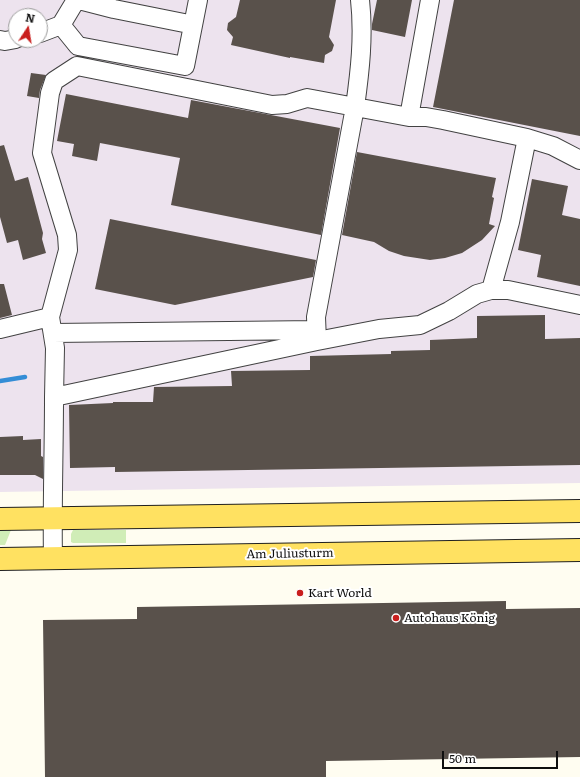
<!DOCTYPE html>
<meta charset="utf-8">
<style>
body{margin:0}
#map{position:relative;width:580px;height:777px;overflow:hidden;background:#fffdf1;font-family:Literata,serif}
canvas{display:block}
.north{position:absolute;left:8px;top:8px;width:40px;height:40px;box-sizing:border-box;background:#fff;border:1px solid #9f9f9f;border-radius:50%;rotate:12deg;font-size:11px;font-weight:700;line-height:16px;text-align:center;color:#0f0f0f}
.north::after{content:'';display:block;margin:auto;width:14px;height:18px;background:#c91e1d;clip-path:polygon(50% 0,100% 100%,50% 72%,0 100%)}
.scale{position:absolute;left:442px;top:751px;width:116px;height:18px;box-sizing:border-box;border:2px solid #0f0f0f;border-top:0;padding-left:5px;font-size:12px;line-height:14px;white-space:nowrap;color:#0f0f0f;-webkit-text-stroke:3px #fff;paint-order:stroke}
</style>
<div id="map">
<canvas width="580" height="777"></canvas>
<div class="north">N</div>
<div class="scale">50 m</div>
</div>
<script>
const ctx = document.querySelector('canvas').getContext('2d');
ctx.lineJoin = 'round';
function fill(path, color) { ctx.fillStyle = color; ctx.fill(path, 'evenodd'); }
function trace(path, color, width, dash) { ctx.strokeStyle = color; ctx.lineWidth = width; ctx.lineCap = dash ? 'butt' : 'round'; ctx.setLineDash(dash || []); ctx.stroke(path); }
function write(font, color, halo, rows, align = 'center') {
  ctx.font = font + ' Literata,serif'; ctx.lineWidth = 4; ctx.setLineDash([]); ctx.textBaseline = 'middle'; ctx.strokeStyle = halo; ctx.fillStyle = color; for (const [text, x, y, turn = 0] of rows) {
    ctx.save(); ctx.translate(x, y); ctx.rotate((+turn || 0) * Math.PI / 180); ctx.textAlign = isNaN(turn) ? turn : align; if (halo) ctx.strokeText(text, 0, 0); ctx.fillText(text, 0, 0); ctx.restore();
  }
}
fill(new Path2D(`
 M 0,0 L 580,0 L 580,483 L 0,492 ZM 16,16 L 40,16 L 40,40 L 16,40 Z`), '#ede3ee');
fill(new Path2D(`
 M 11,530 L 5,545 L 0,545 L 0,531 Z
 M 73,530 L 126,530 L 126,543 L 73,543 L 71,542 L 71,534 Z`), '#d0edb7');
trace(new Path2D(`
 M 0,381 L 25,377`), '#348dd6', 4.5);
fill(new Path2D(`
 M 240,0 L 336,0 L 329,37 L 334,45 L 332,51 L 325,55 L 324,63 L 290,57 L 290,58 L 231,45 L 233,37 L 227,30 L 228,23 L 236,17 Z
 M 377,0 L 412,0 L 405,37 L 372,30 L 372,24 Z
 M 454,0 L 580,0 L 580,136 L 433,107 Z
 M 31,73 L 46,75 L 40,90 L 39,98 L 27,96 Z
 M 66,94 L 188,118 L 191,100 L 340,128 L 321,235 L 171,205 L 180,158 L 100,143 L 97,161 L 72,156 L 74,144 L 57,141 Z
 M 4,145 L 15,181 L 28,177 L 43,233 L 42,239 L 46,253 L 23,260 L 18,240 L 7,243 L 0,217 L 0,146 Z
 M 357,152 L 496,178 L 492,197 L 494,198 L 489,224 L 495,226 L 482,240 L 462,253 L 445,258 L 430,260 L 404,256 L 389,251 L 374,242 L 342,235 Z
 M 532,179 L 568,186 L 562,215 L 580,219 L 580,286 L 537,277 L 541,255 L 518,250 Z
 M 110,219 L 316,260 L 313,277 L 175,305 L 95,289 Z
 M 0,284 L 4,284 L 12,315 L 0,318 Z
 M 545,315 L 545,339 L 580,338 L 580,465 L 115,472 L 115,467 L 70,468 L 69,405 L 113,403 L 113,402 L 153,402 L 154,387 L 232,386 L 231,371 L 310,370 L 310,356 L 391,354 L 391,351 L 430,350 L 430,340 L 477,338 L 477,316 Z
 M 23,436 L 23,440 L 41,439 L 41,456 L 43,457 L 43,479 L 35,475 L 0,475 L 0,437 Z
 M 506,601 L 506,609 L 580,608 L 580,757 L 326,761 L 326,777 L 45,777 L 43,620 L 137,619 L 137,607 Z`), '#59514b');
const minor = new Path2D(`
 M 79,0 L 114,9 L 184,23
 M 61,25 L 78,46 L 185,66 L 198,0
 M 40,33 L 61,25 L 76,0
 M 0,40 L 5,41 L 16,39
 M 409,117 L 430,0
 M 491,290 L 508,290 L 580,305
 M 0,329 L 50,317
 M 53,333 L 316,330
 M 317,341 L 316,317 L 355,107 C 360,71 364,36 360,0
 M 54,397 L 55,348 L 50,317 L 68,250 L 67,235 L 42,153 L 50,93 L 54,81 L 77,66 L 272,105 L 287,104 L 307,98 L 409,117 L 426,117 L 443,120 L 527,138 L 553,146 L 580,160
 M 53,559 C 52,505 54,451 54,397 L 317,341 L 379,329 L 420,325 L 449,311 L 477,294 L 491,290 L 510,222 L 527,138`);
const major = new Path2D(`
 M 0,519 L 580,511
 M 0,559 L 580,550`);
trace(minor, '#424242', 20);
trace(major, '#202020', 24);
trace(minor, '#fff', 18);
trace(major, '#ffe161', 22);
for (const [x, y, r, color] of [
 [300,593,4,"#c91e1d"],
 [396,618,4,"#c91e1d"]
]) { const dot = new Path2D(); dot.arc(x, y, r, 0, 2 * Math.PI); ctx.fillStyle = color; ctx.fill(dot); trace(dot, '#fff', 1.5); }
write('12px', '#0f0f0f', '#fff', [
 ["Am Juliusturm",290,554,-1]
]);
write('12px', '#0f0f0f', '#fff', [
 ["Kart World",308,593],
 ["Autohaus König",404,618]
], 'left');
</script>
